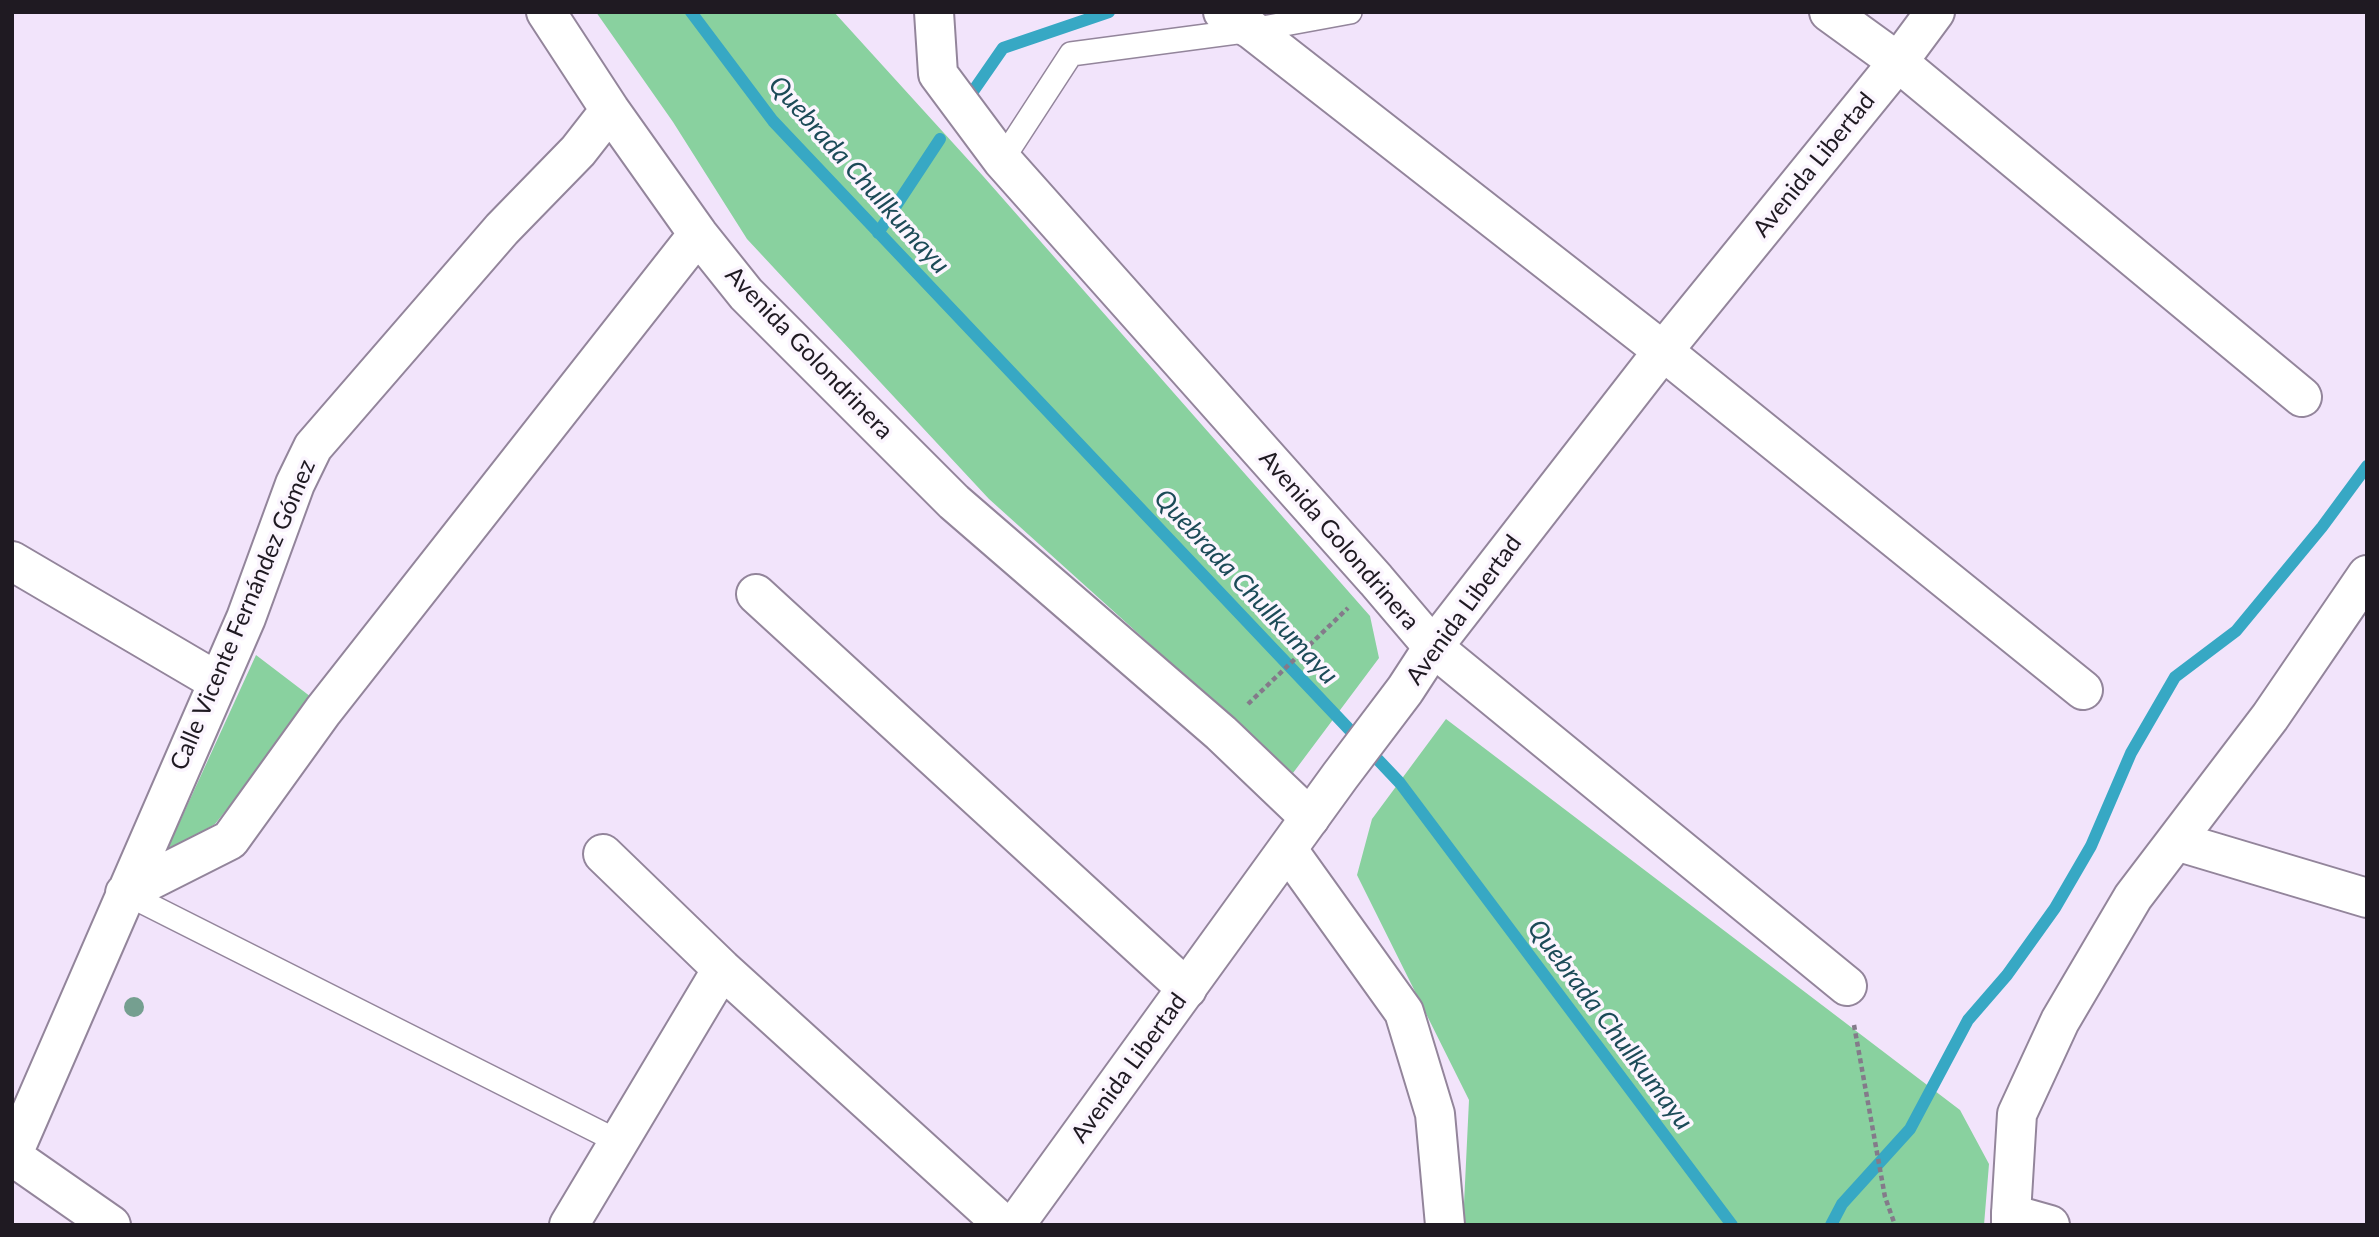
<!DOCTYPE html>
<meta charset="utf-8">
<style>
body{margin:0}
#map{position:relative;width:2379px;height:1237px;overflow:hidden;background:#f2e4fb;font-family:Lato,sans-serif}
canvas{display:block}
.frame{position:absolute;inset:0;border:14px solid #1f1a22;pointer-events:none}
</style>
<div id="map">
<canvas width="2379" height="1237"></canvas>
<div class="frame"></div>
</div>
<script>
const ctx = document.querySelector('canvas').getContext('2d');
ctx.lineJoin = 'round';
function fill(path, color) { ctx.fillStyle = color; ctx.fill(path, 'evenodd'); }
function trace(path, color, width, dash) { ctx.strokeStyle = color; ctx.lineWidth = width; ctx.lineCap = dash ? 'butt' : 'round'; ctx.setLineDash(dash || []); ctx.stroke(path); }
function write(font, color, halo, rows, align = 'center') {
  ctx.font = font + ' Lato,sans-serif'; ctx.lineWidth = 7; ctx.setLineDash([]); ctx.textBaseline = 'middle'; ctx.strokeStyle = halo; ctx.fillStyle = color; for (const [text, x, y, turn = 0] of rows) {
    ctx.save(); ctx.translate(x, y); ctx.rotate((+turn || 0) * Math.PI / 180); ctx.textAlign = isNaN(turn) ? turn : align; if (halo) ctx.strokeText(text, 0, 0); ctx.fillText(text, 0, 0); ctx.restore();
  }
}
fill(new Path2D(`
 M 596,12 L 834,12 L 983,176 L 1370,616 L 1379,658 L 1293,773 L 989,499 L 747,239 L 673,122 Z
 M 256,655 L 315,700 L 215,824 L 165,854 Z
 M 1446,719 L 1960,1110 L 1989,1164 L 1984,1225 L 1463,1225 L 1469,1100 L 1357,875 L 1372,819 Z`), '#89d19f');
trace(new Path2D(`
 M 691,12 L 773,121 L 1400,783 L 1732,1225
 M 967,100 L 1003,48 L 1109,12
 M 878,233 L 940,139
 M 1831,1225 L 1842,1204 L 1910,1129 L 1968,1020 L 2007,975 L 2055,908 L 2091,846 L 2131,753 L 2175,677 L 2236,631 L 2322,527 L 2367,466`), '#37a8c4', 12);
const lane = new Path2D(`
 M 1002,160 L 1071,54 L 1252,30 L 1350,12
 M 125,893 L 619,1142`);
const street = new Path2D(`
 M 546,12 L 610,110 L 698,234 L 746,294 L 954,502 L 1221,733 L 1310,818
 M 934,12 L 938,74 L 1002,160 L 1376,580 L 1433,647 L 1847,986
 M 1223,12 L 1252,30 L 1663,351 L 2083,690
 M 1829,12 L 1898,62 L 2302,397
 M 12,561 L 218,682
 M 756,594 L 1187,989
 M 2176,841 L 2367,898
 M 1288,850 L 1404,1012 L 1435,1114 L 1445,1225
 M 603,854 L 722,969 L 1004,1225
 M 125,893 L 230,840 L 323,711 L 698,234
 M 12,1156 L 246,618 L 295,484 L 313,447 L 502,229 L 578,151 L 610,110
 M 12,1156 L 111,1225
 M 2011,1214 L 2017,1114 L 2060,1021 L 2133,897 L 2270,717 L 2367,575
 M 569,1225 L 722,969`);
const secondary = new Path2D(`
 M 1015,1225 L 1340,776 L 1405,690 L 1433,647 L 1663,351 L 1898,62 L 1935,12
 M 2011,1225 L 2011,1214 L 2050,1225`);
trace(lane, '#93859b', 26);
trace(street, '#93859b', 42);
trace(secondary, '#93859b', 42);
trace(new Path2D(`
 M 1248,704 L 1348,608
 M 1854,1025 L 1885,1197 L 1895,1225`), '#847a8a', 4.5, [5, 3.5]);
trace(lane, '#fff', 23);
trace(street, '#fff', 38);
trace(secondary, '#fff', 38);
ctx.fillStyle = '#759f90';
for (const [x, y] of [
 [134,1007]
]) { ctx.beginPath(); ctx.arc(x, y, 10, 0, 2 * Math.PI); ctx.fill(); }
write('24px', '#1f1a22', '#fbf5fe', [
 ["Avenida Libertad",1814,165,-51],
 ["Avenida Golondrinera",809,353,46],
 ["Avenida Golondrinera",1339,540,49],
 ["Avenida Libertad",1464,610,-54],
 ["Calle Vicente Fernández Gómez",243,615,-67],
 ["Avenida Libertad",1129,1068,-54]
]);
write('italic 26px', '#1c4b58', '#fbf5fe', [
 ["Quebrada Chullkumayu",859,175,48],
 ["Quebrada Chullkumayu",1246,587,47],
 ["Quebrada Chullkumayu",1610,1025,53]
]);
</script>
